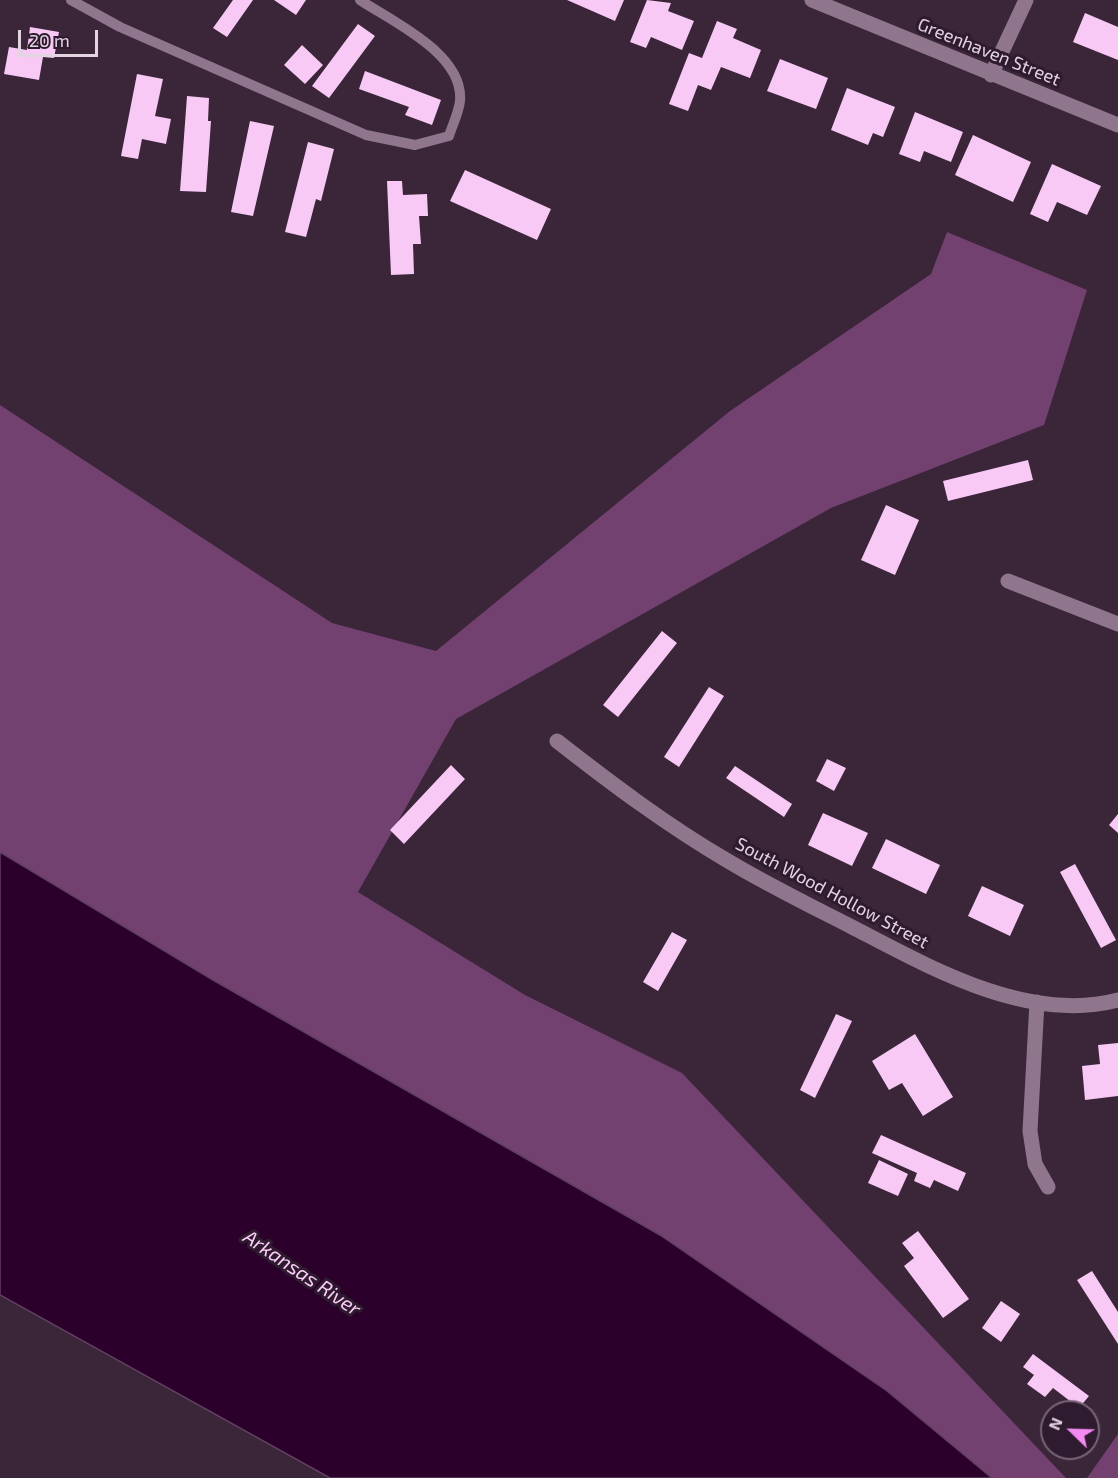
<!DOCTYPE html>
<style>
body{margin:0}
#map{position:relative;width:1118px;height:1478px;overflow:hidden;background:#3a2539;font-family:"Exo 2",sans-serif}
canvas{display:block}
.north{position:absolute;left:1040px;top:1400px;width:60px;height:60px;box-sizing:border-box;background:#2f1b2f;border:2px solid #776576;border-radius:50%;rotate:293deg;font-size:16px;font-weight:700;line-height:24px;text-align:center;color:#e2d4e1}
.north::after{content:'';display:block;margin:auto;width:21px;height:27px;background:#f489f0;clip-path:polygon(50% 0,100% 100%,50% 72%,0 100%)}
.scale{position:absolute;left:18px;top:30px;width:80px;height:27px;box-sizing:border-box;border:3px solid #e2d4e1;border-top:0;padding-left:8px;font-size:18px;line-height:21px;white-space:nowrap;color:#e2d4e1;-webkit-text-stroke:4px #2f1b2f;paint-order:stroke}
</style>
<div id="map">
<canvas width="1118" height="1478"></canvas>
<div class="north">N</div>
<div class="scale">20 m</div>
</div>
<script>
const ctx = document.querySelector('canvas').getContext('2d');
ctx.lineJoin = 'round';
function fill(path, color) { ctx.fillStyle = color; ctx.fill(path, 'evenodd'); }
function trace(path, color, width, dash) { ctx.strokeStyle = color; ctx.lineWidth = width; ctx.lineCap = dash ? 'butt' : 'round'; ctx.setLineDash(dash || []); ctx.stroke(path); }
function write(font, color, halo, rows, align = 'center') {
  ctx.font = font + ' "Exo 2",sans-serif'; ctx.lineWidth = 6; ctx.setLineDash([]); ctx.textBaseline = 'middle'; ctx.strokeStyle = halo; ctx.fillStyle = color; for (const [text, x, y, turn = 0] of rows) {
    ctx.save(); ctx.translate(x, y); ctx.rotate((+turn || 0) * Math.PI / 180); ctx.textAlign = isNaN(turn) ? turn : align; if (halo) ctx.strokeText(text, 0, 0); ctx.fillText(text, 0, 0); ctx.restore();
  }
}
fill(new Path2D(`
 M 947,232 L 1087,290 L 1044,425 L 831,508 L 456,719 L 358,892 L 525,995 L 682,1073 L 1066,1478 L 992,1478 L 887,1391 L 660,1235 L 213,980 L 0,852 L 0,405 L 332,623 L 436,651 L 730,411 L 931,274 Z
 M 1118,1434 L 1118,1478 L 1087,1478 Z`), '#724170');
const water = new Path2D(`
 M 0,852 L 213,980 L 660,1235 L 887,1391 L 992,1478 L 330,1478 L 0,1295 Z`);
fill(water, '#2b002b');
trace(water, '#624062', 1.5);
fill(new Path2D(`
 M 233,0 L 253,0 L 227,37 L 213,28 Z
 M 274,0 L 306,0 L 296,15 Z
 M 567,0 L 624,0 L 615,21 Z
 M 647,0 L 671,3 L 668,11 L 694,21 L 682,50 L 651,37 L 646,48 L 630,42 Z
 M 1085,13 L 1118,27 L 1118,60 L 1073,42 Z
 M 717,21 L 737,29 L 733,38 L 761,50 L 750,78 L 721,67 L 711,90 L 698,85 L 688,111 L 669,104 L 689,53 L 702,58 Z
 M 358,24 L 375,36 L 329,98 L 312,86 Z
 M 30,27 L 59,32 L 54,58 L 43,57 L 39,80 L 4,74 L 9,47 L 27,50 Z
 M 302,45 L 323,65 L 305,84 L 284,65 Z
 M 780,59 L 828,78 L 816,109 L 767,91 Z
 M 365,71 L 441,100 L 432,125 L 405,115 L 409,107 L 359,89 Z
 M 137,74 L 163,79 L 155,116 L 171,119 L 166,144 L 142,139 L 138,159 L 121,156 Z
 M 847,88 L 895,107 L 883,137 L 873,133 L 868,145 L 831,130 Z
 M 187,96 L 209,98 L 208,121 L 211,121 L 206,192 L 180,191 Z
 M 915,112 L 963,132 L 951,162 L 924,151 L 920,162 L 899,154 Z
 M 250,121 L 274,126 L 253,216 L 231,212 Z
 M 973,135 L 1031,162 L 1013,202 L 955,175 Z
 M 308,142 L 334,149 L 321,201 L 316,199 L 306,237 L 285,232 Z
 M 1052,164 L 1101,186 L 1087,215 L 1057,202 L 1048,222 L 1030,214 Z
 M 465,170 L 551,209 L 537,240 L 450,201 Z
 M 387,181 L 402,181 L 403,195 L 427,194 L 428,216 L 419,216 L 421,244 L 413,244 L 414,274 L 391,275 Z
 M 1028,460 L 1033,480 L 948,501 L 943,481 Z
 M 886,505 L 919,520 L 895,575 L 861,560 Z
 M 662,631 L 677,643 L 618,717 L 603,705 Z
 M 709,687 L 724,696 L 679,767 L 664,757 Z
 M 827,759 L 846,768 L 834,791 L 816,781 Z
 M 451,765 L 465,779 L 404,844 L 390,830 Z
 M 735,766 L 792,804 L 784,817 L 726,778 Z
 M 823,813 L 868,833 L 852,866 L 808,845 Z
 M 1118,814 L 1118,833 L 1109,825 Z
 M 886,839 L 940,865 L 926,894 L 872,868 Z
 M 1075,864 L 1116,940 L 1101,948 L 1060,872 Z
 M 982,886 L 1024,905 L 1010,936 L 968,916 Z
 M 672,932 L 687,940 L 658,991 L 643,982 Z
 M 836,1014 L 852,1021 L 815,1098 L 800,1090 Z
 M 915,1034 L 953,1097 L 923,1116 L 902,1083 L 889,1090 L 872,1061 Z
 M 1118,1043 L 1118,1096 L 1085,1100 L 1082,1066 L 1100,1064 L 1098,1045 Z
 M 881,1135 L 966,1173 L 958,1191 L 934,1180 L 930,1188 L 914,1181 L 917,1173 L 872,1153 Z
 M 879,1160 L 908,1174 L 898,1196 L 868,1183 Z
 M 918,1231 L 969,1299 L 943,1318 L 904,1266 L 914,1258 L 902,1243 Z
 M 1092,1271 L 1118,1312 L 1118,1344 L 1077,1280 Z
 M 1001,1301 L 1020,1314 L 1001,1342 L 982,1328 Z
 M 1033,1354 L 1089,1396 L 1079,1408 L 1053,1388 L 1045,1397 L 1027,1384 L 1034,1375 L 1023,1367 Z`), '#f8c9f5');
trace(new Path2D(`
 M 71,0 L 120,27 L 366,135 L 415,145 L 449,136 C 452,126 459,112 460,101 C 464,54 393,22 360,0`), '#8f768d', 10);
trace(new Path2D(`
 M 812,0 L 1118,125
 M 991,75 L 1026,0
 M 1008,581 L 1118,624
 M 557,741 C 612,784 668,826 728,861 C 768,885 811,906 852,927 C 929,967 1028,1024 1118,1000
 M 1037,1002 L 1030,1131 L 1035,1164 L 1048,1187`), '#8f768d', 15);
write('18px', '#e2d4e1', '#2f1b2f', [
 ["Greenhaven Street",989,52,22],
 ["South Wood Hollow Street",832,893,28]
]);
write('italic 20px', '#fccef9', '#2f1b2f', [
 ["Arkansas River",302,1273,34]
]);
</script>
